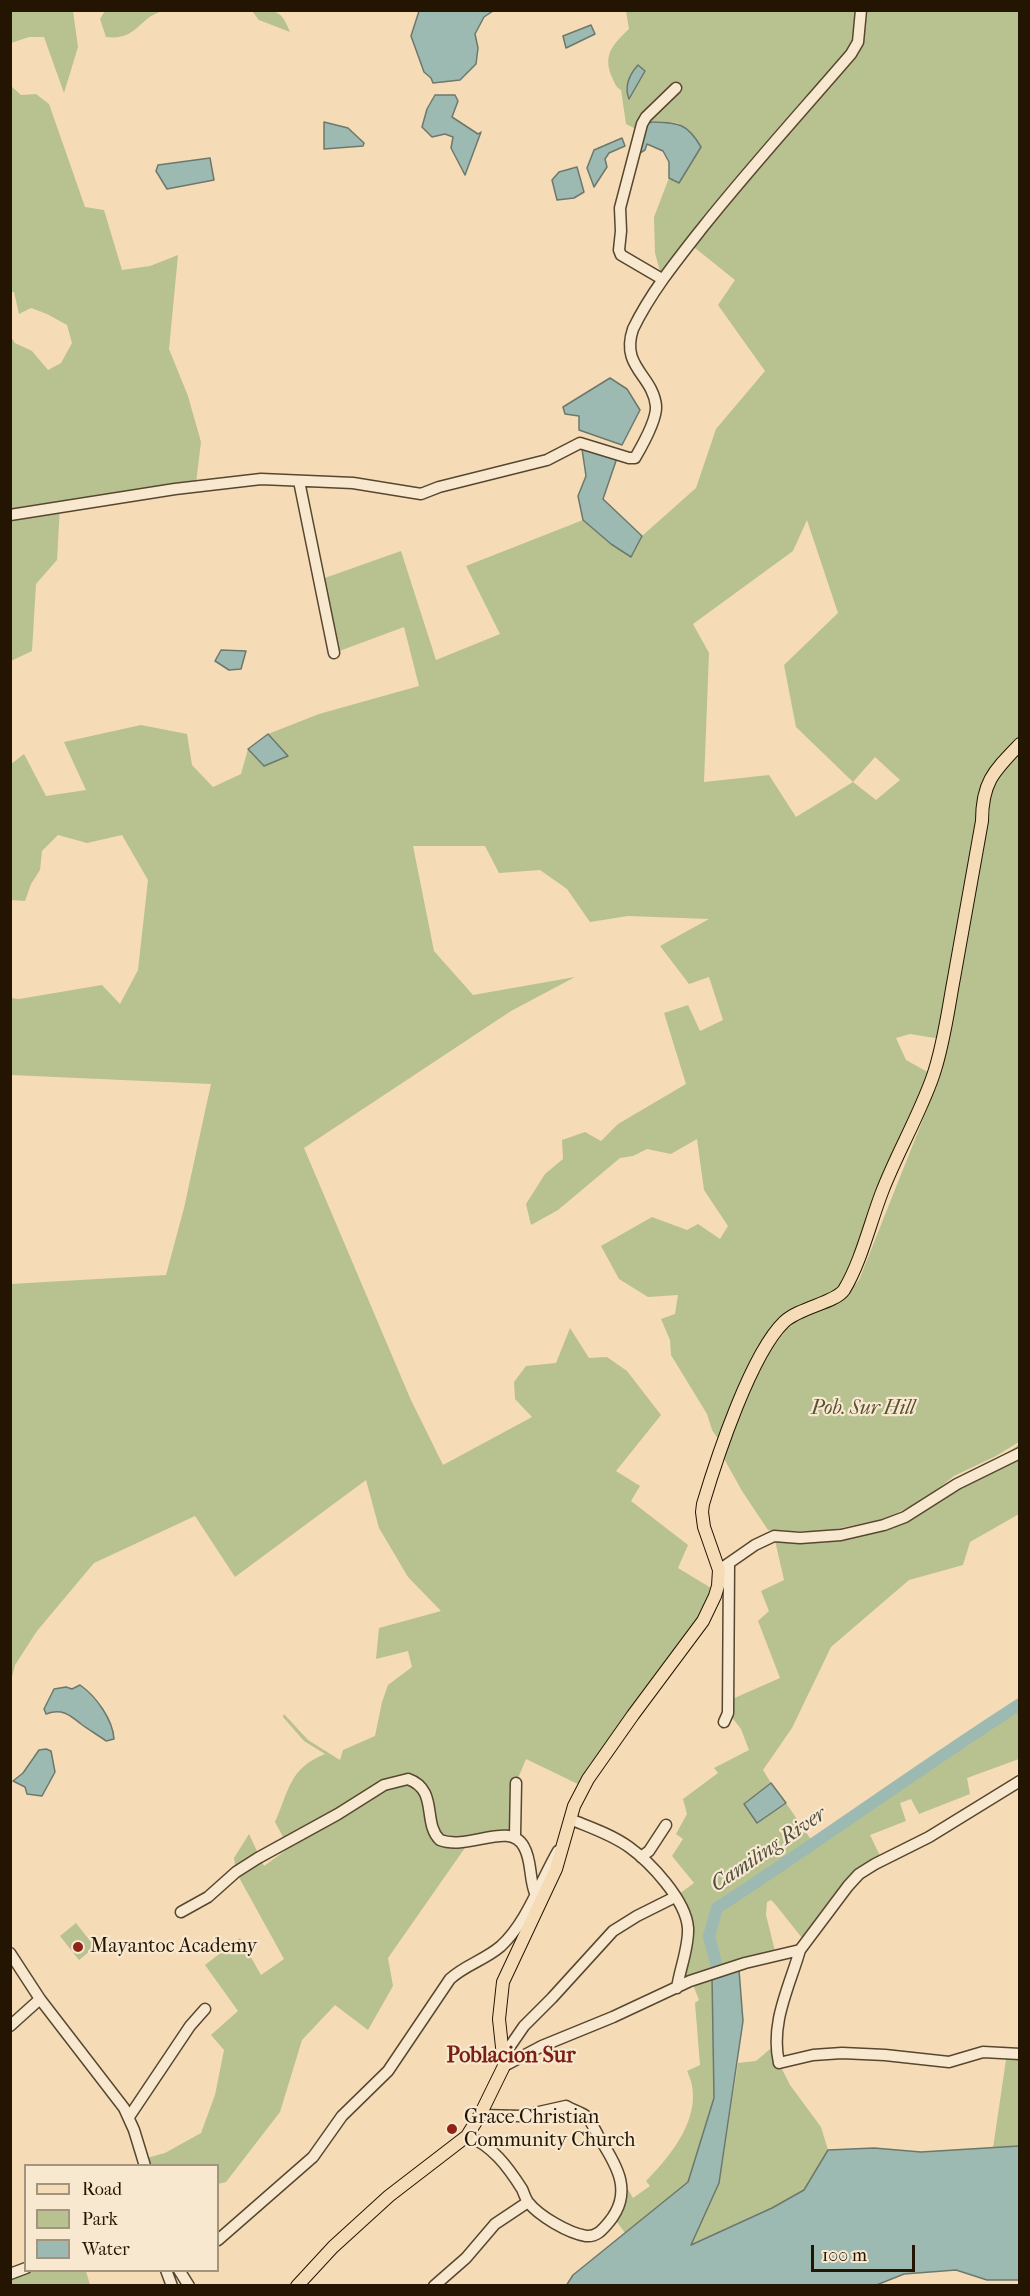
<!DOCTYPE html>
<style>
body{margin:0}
#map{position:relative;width:1030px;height:2296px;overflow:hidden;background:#f5dcb6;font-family:"IM FELL French Canon",serif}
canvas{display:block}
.frame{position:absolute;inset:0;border:12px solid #241502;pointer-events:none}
.legend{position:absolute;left:24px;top:2164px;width:195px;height:108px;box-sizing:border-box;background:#f8e8d0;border:2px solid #a3947e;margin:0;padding:8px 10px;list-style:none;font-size:18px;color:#241502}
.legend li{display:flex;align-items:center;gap:12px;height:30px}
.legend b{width:30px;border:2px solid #a3947e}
.scale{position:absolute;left:811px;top:2245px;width:104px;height:27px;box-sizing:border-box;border:3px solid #241502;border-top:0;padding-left:8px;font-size:18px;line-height:21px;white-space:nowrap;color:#241502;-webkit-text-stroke:4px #f8e8d0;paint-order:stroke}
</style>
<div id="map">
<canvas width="1030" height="2296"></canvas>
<div class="frame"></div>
<ul class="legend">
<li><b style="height:8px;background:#f5dcb6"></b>Road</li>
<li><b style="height:16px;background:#b8c190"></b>Park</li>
<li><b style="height:16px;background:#9dbab2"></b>Water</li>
</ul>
<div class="scale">100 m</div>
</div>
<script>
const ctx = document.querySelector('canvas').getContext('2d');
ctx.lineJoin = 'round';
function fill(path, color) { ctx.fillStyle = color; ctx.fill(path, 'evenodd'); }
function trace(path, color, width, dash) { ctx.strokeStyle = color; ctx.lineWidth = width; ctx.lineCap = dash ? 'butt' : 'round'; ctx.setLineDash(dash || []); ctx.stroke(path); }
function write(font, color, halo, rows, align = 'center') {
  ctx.font = font + ' "IM FELL French Canon",serif'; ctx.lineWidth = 4.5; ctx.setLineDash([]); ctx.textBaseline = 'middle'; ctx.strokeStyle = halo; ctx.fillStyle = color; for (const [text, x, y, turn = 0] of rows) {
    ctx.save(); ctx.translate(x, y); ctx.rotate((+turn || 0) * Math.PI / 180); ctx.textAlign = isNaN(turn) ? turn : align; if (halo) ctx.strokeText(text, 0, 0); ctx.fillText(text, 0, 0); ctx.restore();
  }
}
fill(new Path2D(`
 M 10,11 L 73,11 L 78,47 L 64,93 L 44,37 L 29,37 L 11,43 Z
 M 105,11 L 105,10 L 163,11 C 137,18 138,41 106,37 L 100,19 Z
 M 252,11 C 275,10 281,9 290,32 L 259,20 Z
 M 626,11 L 1019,11 L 1019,1442 L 996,1456 L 954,1476 L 921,1502 L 883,1519 L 821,1532 L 768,1530 L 742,1491 L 722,1455 L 765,1358 L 794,1319 L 842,1300 L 859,1280 L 943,1069 L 938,1058 L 941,1039 L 910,1034 L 896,1038 L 906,1060 L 933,1075 L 842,1292 L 802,1309 L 769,1342 L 723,1446 L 712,1430 L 707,1414 L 671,1355 L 670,1340 L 661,1319 L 675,1314 L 678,1295 L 648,1297 L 619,1279 L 601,1246 L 652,1217 L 687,1230 L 698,1224 L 720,1239 L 728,1226 L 704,1190 L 697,1139 L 671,1154 L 647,1149 L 633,1156 L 620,1158 L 558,1210 L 531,1225 L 526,1204 L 545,1174 L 563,1159 L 562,1140 L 585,1132 L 601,1141 L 618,1124 L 686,1084 L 664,1013 L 688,1005 L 700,1031 L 723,1020 L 709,977 L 689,984 L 660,946 L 709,919 L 628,916 L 590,922 L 567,889 L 540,870 L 499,873 L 485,846 L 413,846 L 434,951 L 473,995 L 575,977 L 511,1011 L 304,1148 L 410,1398 L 443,1465 L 532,1417 L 515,1399 L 514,1382 L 526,1366 L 556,1363 L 570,1328 L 589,1358 L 607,1357 L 627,1371 L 661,1415 L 616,1471 L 640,1486 L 631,1501 L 688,1545 L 678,1568 L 716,1591 L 584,1787 L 526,1759 L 516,1783 L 515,1836 L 469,1842 L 388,1958 L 393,1986 L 368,2030 L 335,2005 L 302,2040 L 280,2112 L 226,2182 L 218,2184 L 218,2166 L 145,2165 L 143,2159 L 165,2153 L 201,2133 L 215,2095 L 224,2050 L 211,2035 L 238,2011 L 205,1965 L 240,1938 L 261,1975 L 284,1959 L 236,1872 L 234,1858 L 249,1834 L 264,1866 L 289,1848 L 275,1822 C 289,1791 289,1768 325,1754 L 304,1741 L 283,1717 L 284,1714 L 308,1740 L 340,1760 L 343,1750 L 375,1736 L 382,1702 L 388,1685 L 412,1667 L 408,1651 L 376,1659 L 379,1628 L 441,1611 L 408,1577 L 379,1528 L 366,1480 L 235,1577 L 195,1516 L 94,1563 L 37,1631 L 15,1665 L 11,1681 L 11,1284 L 166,1275 L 184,1208 L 211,1084 L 11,1075 L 11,998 L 19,999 L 102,985 L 120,1004 L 138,970 L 148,880 L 122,835 L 87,843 L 58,835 L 42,851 L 40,870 L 31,884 L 25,901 L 11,900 L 11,764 L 24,754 L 46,796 L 86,790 L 64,742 L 141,725 L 187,734 L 192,765 L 213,787 L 241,774 L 248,749 L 264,766 L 287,755 L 268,734 L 319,714 L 419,686 L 404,627 L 334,653 L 319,580 L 401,551 L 436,660 L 500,634 L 466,566 L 583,520 L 611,544 L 631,557 L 642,536 L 696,488 L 716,429 L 765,371 L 718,305 L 735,280 L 690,244 L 662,279 L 655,253 L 654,217 L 669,178 L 679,183 L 701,147 L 678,123 C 663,122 648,118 638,130 L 626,124 L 621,90 C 615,87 614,81 611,75 C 603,54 614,43 629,29 ZM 807,520 L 838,613 L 784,665 L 796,727 L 853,782 L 796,817 L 769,775 L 704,782 L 709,653 L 693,624 L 793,551 ZM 875,757 L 900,780 L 876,800 L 853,782 Z
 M 11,86 L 21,95 L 36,94 L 49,104 L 85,207 L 104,210 L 122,270 L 150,266 L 178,255 L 169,349 L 188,396 L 201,442 L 196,483 L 60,506 L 57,560 L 36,584 L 32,651 L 11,661 L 10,336 L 15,343 L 32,351 L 48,370 L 61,363 L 72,343 L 67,325 L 47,314 L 31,308 L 19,314 L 14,292 L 11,292 Z
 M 1019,1444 L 1019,1514 L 970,1542 L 963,1565 L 909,1580 L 831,1647 L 792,1728 L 763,1770 L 771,1783 L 744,1804 L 757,1823 L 786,1803 L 814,1844 L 926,1765 L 1019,1704 L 1019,1759 L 967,1778 L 970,1794 L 919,1814 L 911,1799 L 900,1803 L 906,1821 L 870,1835 L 882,1860 L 860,1874 L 806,1943 L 775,1904 L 771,1900 L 767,1902 L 766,1915 L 776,1955 L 712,1976 L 714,2098 L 688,2182 L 625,2233 L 614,2218 L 622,2192 L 627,2188 L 633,2198 L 650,2186 L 646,2181 C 673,2154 707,2111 687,2071 L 700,2065 L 695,2003 L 699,2000 L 692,1982 L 677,1988 L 688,1937 L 675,1897 L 694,1883 L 672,1856 L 683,1839 L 676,1834 L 687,1814 L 683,1799 L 718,1773 L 714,1768 L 749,1750 L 741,1729 L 730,1715 L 730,1700 L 780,1678 L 758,1621 L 769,1611 L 761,1591 L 784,1580 L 774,1536 L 820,1537 L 884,1525 L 989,1468 Z
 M 76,1923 L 95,1947 L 79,1960 L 60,1936 Z
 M 776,2044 L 779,2063 L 790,2085 L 821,2127 L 828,2150 L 804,2190 L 772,2208 L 690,2246 L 719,2183 L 738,2063 L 756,2061 Z
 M 1007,2053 L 1019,2054 L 1019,2146 L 993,2148 Z
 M 31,2271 L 86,2271 L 90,2285 L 11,2285 L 10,2279 Z`), '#b8c190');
const water = new Path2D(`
 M 419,11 L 493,11 L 484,17 L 475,34 L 478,48 L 476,64 L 460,80 L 433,83 L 431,78 L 424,72 L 411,36 Z
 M 591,25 L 595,34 L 566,48 L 563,36 Z
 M 638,65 L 645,71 L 629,99 C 624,86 629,75 638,65 Z
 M 435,95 L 455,95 L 458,101 L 452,117 L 478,134 L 481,132 L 465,175 L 451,148 L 453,137 L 445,134 L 432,137 L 422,127 L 427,109 Z
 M 324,122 L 348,128 L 364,143 L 363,146 L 324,149 Z
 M 653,122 C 679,123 687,123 701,147 L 679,183 L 669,178 L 669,162 L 663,151 L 647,144 L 645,150 L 640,153 L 643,124 Z
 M 622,138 L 625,146 L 609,153 L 605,159 L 607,167 L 594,187 L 587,168 L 594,150 Z
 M 210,158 L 214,180 L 167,189 L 156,171 L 158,165 Z
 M 577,167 L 584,192 L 574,198 L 557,200 L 552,180 L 559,172 Z
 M 610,378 L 627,389 L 640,410 L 622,445 L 579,430 L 579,416 L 565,414 L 563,407 Z
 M 582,449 L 617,458 L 603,499 L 642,536 L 631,557 L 611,544 L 583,520 L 578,496 L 586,476 Z
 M 221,650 L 246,651 L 241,669 L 229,670 L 215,661 Z
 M 268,734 L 288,756 L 264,766 L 248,749 Z
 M 80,1685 C 96,1696 113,1720 114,1739 L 106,1741 C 98,1735 89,1730 81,1724 C 70,1715 62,1708 46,1714 L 44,1709 L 54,1689 L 66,1687 L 72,1689 Z
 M 46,1749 L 51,1751 L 55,1772 L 42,1796 L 27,1794 L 25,1787 L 13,1781 L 23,1773 L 39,1750 Z
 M 771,1783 L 786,1803 L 757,1823 L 744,1804 Z
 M 739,1970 L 743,2021 L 719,2183 L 691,2245 L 772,2208 L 804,2190 L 828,2150 L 874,2148 L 921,2152 L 1019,2146 L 1019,2280 L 987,2280 L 956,2270 L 904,2274 L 874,2286 L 566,2286 L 573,2275 L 688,2182 L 714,2098 L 712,1976 Z`);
fill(water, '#9dbab2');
trace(water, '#6d786c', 1.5);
trace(new Path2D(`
 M 723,1982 L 719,1975 L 709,1936 L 717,1908 C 819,1842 917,1770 1020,1704`), '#9dbab2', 12);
const minor = new Path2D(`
 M 662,279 L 621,255 L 619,250 L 621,231 L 620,208 L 642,124 L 646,117 L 676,88
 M 299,481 L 334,653
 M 10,515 L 175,489 L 261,479 L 353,483 L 421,494 L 439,487 L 547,460 L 580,443 L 629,458 L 635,458 C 642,446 657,420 656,406 C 653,375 620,367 633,329 C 651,292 677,260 703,227 C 750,168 801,112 851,54 L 858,42 L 861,10
 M 719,1570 L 755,1545 L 774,1536 L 800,1538 L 841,1535 L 884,1525 L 905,1517 L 957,1484 L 1020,1453
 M 724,1722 L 728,1713 L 729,1563
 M 570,1819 C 589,1827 611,1834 629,1847 C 650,1862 686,1900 688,1928 C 689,1947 680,1968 677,1988
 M 515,1836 L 516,1783
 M 641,1857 L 649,1851 L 666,1825
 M 181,1912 L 208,1897 L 236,1872 L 258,1858 L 338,1814 L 384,1785 L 408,1779 C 439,1790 422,1823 440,1840 C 469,1851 510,1820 524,1847 C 532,1861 529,1878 535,1893
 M 800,1950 C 789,1988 770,2023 779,2063 L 813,2055 L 842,2053 L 885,2055 L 949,2062 L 983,2052 L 1020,2054
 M 10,1953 L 40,1999
 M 10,2026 L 40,1999 L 124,2108 L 134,2130 L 145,2166
 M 504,2055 L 524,2026 L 552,1998 L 613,1931 L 637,1916 L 675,1897
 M 504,2066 L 542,2046 L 613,2017 L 690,1981 L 745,1963 L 800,1950 L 848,1886 L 859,1874 L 875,1864 L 929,1837 L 1020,1781
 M 129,2117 L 190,2026 L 205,2009
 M 467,2136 C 492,2145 508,2167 522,2189 C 524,2193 525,2198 528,2202 C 539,2216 568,2233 586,2236 C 597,2237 602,2230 609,2222 C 633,2193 618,2167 600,2139 C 596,2132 592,2122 586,2116 C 579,2111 572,2110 566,2106 L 521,2116 L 480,2115
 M 218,2240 L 313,2157 L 342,2116 L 388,2071 L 450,1979 C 465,1965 485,1960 501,1946 C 527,1922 540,1882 558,1851
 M 166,2270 L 172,2286
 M 179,2270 L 189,2286
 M 10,2274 L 26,2268
 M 434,2286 L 466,2258 L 495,2224 L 528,2202`);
const major = new Path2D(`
 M 297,2286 L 333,2247 L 389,2196 L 467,2136 L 480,2115 L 504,2066 L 499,2019 L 503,1982 L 556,1869 L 574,1806 L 588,1779 L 633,1715 L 703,1621 L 715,1596 L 718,1586 L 719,1570 L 704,1527 L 702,1512 L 703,1504 C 717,1457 751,1354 784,1322 C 800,1307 835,1303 844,1290 C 861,1262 870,1223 882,1192 C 897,1153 919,1116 933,1076 C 944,1044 948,1010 954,978 C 963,925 973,873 982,821 C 982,782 994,771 1020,744`);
trace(minor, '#58472f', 13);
trace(major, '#241502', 14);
trace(minor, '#f8e8d0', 10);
trace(major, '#f5dcb6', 12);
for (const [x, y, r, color] of [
 [78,1947,6,"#8f2418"],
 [452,2129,6,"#8f2418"]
]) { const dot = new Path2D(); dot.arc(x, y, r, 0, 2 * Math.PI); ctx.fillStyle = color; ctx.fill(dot); trace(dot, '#f8e8d0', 2); }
write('italic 20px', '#585134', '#f8e8d0', [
 ["Pob. Sur Hill",863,1409]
]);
write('20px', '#241502', '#f8e8d0', [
 ["Mayantoc Academy",90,1947],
 ["Grace Christian",464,2118],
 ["Community Church",464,2141]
], 'left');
write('italic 21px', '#4e4f40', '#f8e8d0', [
 ["Camiling River",769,1850,-34]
]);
write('bold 22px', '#7a1f14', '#f8e8d0', [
 ["Poblacion Sur",511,2057]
]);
</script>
